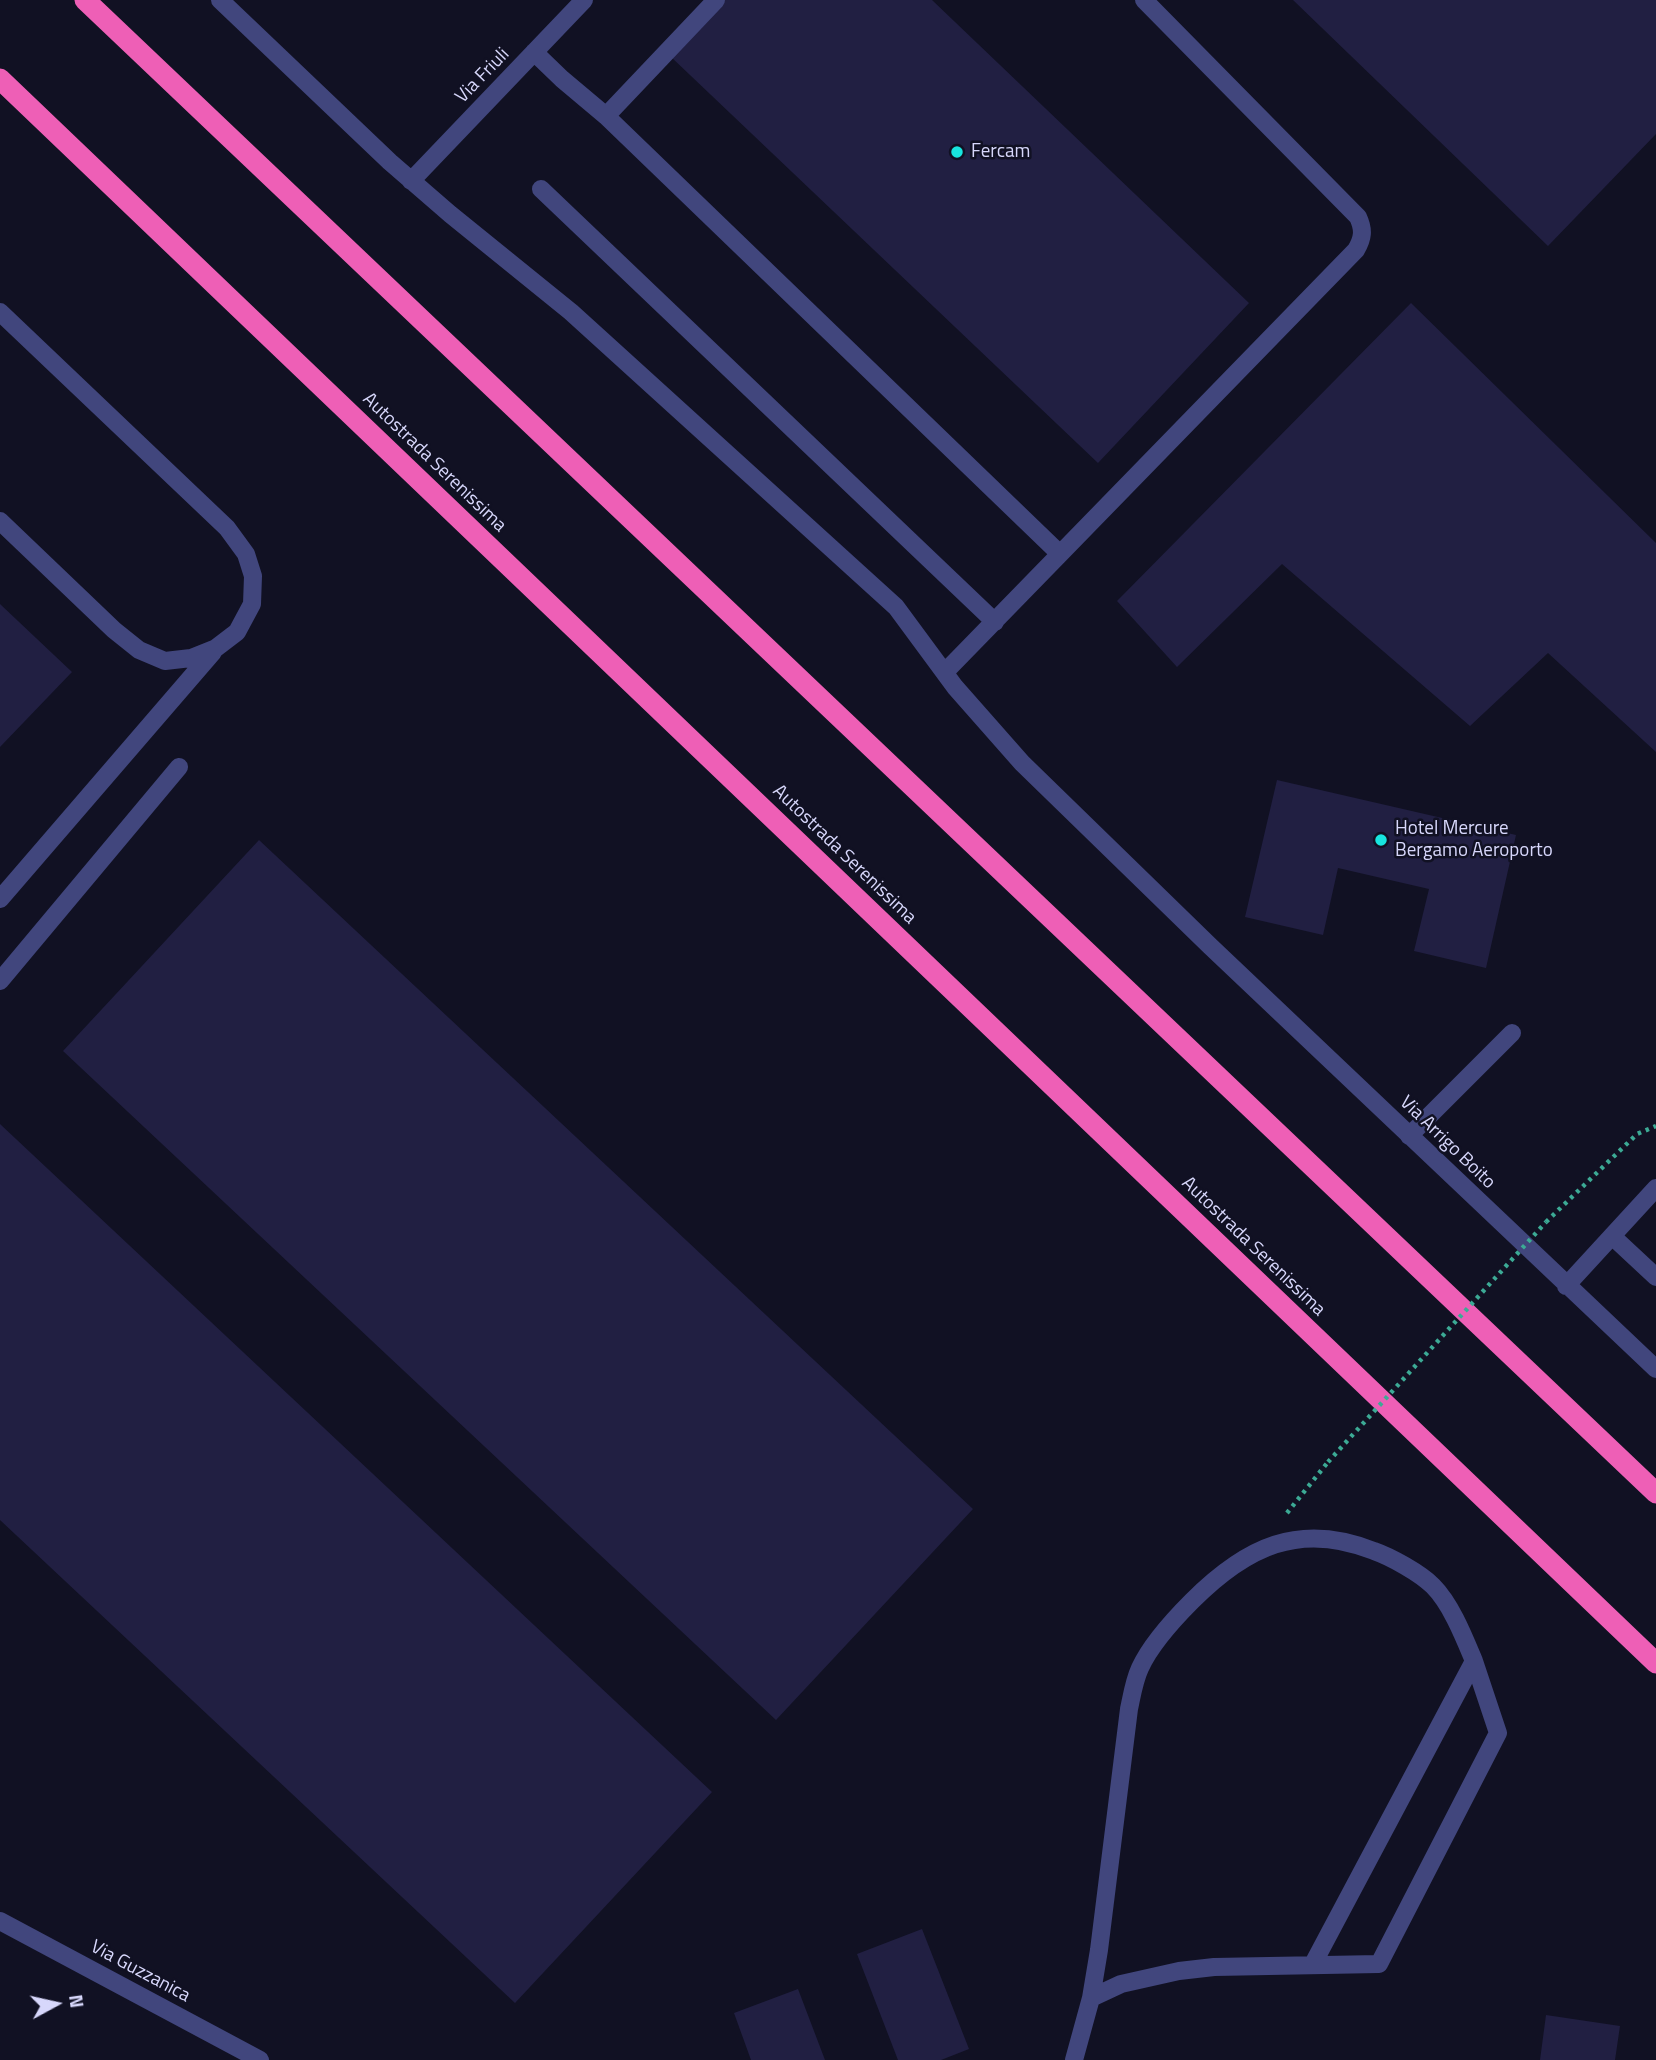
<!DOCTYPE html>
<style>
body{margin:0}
#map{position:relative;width:1656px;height:2060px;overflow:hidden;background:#111123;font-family:"Titillium Web",sans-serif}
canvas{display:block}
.north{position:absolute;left:21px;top:1969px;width:70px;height:70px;-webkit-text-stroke:5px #111123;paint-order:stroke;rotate:82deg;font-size:19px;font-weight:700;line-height:28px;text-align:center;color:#d7d7fb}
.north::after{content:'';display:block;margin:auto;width:24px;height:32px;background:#d7d7fb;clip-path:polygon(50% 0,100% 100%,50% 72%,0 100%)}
</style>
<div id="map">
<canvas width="1656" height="2060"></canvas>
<div class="north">N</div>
</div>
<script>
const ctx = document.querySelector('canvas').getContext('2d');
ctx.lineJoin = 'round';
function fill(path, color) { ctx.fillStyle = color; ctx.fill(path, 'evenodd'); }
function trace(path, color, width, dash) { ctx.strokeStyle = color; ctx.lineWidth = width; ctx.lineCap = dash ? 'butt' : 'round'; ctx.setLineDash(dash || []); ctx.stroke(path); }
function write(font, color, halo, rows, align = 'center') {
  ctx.font = font + ' "Titillium Web",sans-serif'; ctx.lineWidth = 5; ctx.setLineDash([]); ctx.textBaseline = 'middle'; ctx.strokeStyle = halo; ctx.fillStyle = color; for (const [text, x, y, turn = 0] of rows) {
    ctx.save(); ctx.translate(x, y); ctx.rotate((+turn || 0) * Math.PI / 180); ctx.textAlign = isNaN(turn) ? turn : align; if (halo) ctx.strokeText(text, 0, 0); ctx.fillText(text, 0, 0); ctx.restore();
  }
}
fill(new Path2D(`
 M 723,0 L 932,0 L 1249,303 L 1098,463 L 670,56 Z
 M 1293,0 L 1656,0 L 1656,134 L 1548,246 Z
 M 1411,303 L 1656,543 L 1656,752 L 1548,653 L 1470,726 L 1282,564 L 1177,667 L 1117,601 Z
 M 0,604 L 72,672 L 0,747 Z
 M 1277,780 L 1516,835 L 1486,968 L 1414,951 L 1429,889 L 1338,868 L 1323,935 L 1245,917 Z
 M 259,840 L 973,1509 L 776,1720 L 63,1051 Z
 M 0,1124 L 712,1792 L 515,2003 L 0,1520 Z
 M 922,1929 L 969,2049 L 941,2060 L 898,2060 L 857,1954 Z
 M 798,1989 L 825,2060 L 751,2060 L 734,2013 Z
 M 1546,2015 L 1620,2026 L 1615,2060 L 1540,2060 Z`), '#211f42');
trace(new Path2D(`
 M 1546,1222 L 1637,1134 L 1656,1126
 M 1287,1513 L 1328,1462`), '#3caa95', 4.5, [3.5, 5]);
trace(new Path2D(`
 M 220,0 L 390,162 L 450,214 L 571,312 L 896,607 L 955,687 L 1022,763 L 1210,946 L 1656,1369
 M 534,52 L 562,79 L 606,116 L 1060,554 L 945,672
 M 606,116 L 716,0
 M 411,181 L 584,0
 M 541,189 L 995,622
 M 0,312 L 227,528 L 246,554 L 253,576 L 252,604 L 237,632 L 216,648 L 191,658 L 165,661 L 139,650 L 114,630 L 0,521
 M 1060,554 L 1356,250 C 1363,238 1364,230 1358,217 L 1144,0
 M 0,899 L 213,652
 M 0,981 L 179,767
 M 1409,1136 L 1512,1033
 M 1612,1236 L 1656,1277
 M 1566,1286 L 1656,1188
 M 0,1921 L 260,2060
 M 1091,1998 L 1099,1950 L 1129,1709 C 1132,1695 1134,1681 1140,1668 C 1151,1644 1173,1620 1192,1601 C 1246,1547 1299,1521 1374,1551 C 1391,1557 1420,1573 1433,1586 C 1451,1604 1464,1637 1474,1661 L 1313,1964
 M 1074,2060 L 1091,1998 L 1121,1984 L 1179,1971 L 1214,1967 L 1379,1964 L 1498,1733 L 1474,1661`), '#41467d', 18);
trace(new Path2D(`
 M 85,0 L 1656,1493
 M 0,79 L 1656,1663`), '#ee5fb6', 21);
trace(new Path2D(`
 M 1328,1462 L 1546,1222`), '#3caa95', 4.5, [3.5, 5]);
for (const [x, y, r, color] of [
 [957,152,7,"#18e5df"],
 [1381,840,7,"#18e5df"]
]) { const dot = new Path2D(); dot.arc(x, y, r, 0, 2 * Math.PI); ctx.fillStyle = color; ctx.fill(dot); trace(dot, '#111123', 2.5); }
write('19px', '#d7d7fb', '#111123', [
 ["Via Friuli",483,76,-46],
 ["Autostrada Serenissima",434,463,44],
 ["Autostrada Serenissima",844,855,44],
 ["Via Arrigo Boito",1447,1143,44],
 ["Autostrada Serenissima",1253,1247,44],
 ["Via Guzzanica",140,1972,28]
]);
write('19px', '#d7d7fb', '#111123', [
 ["Fercam",971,152],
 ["Hotel Mercure",1395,829],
 ["Bergamo Aeroporto",1395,851]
], 'left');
</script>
